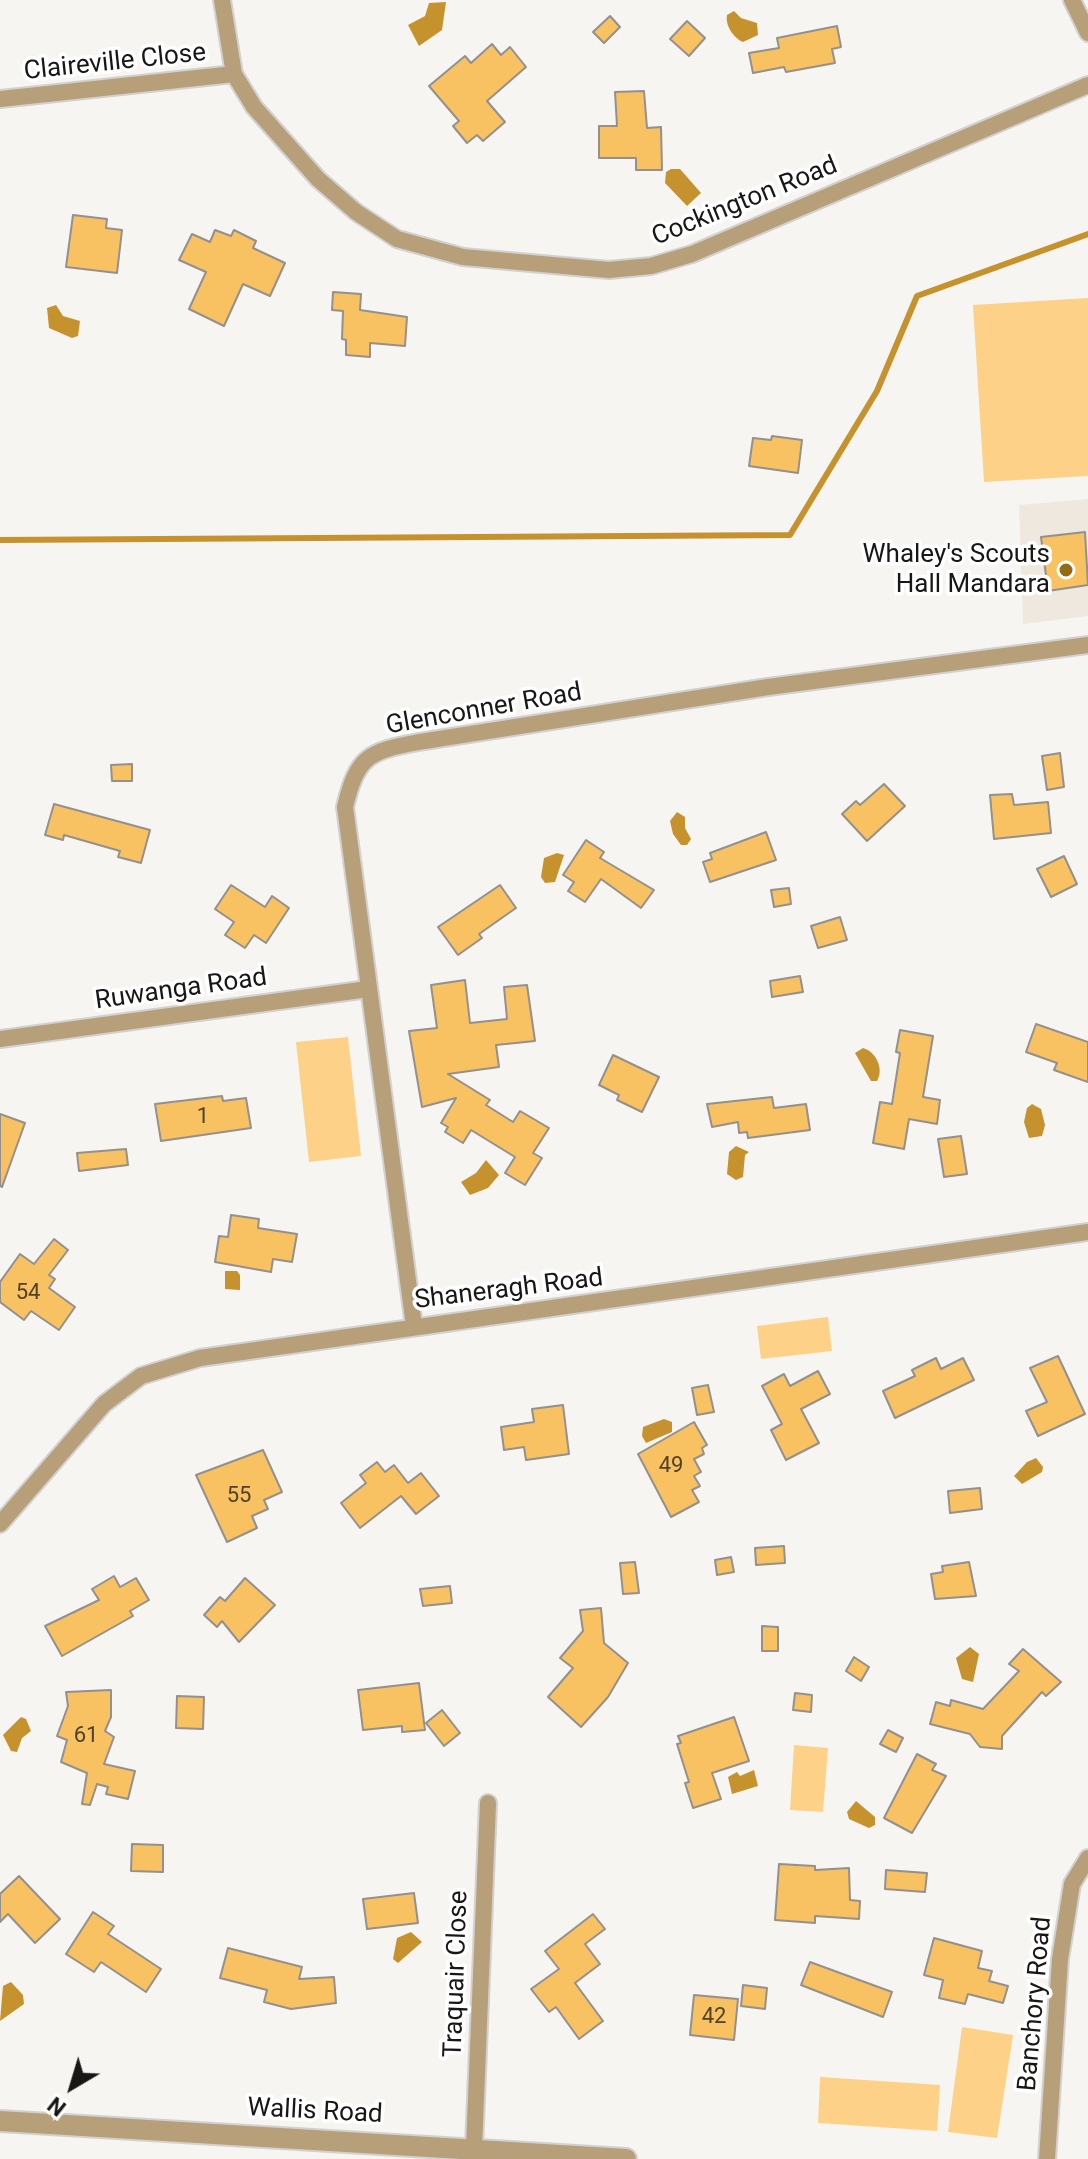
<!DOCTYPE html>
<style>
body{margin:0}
#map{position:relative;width:1088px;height:2159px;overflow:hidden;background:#f7f5f2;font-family:Roboto,sans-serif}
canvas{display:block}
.north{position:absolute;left:32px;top:2047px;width:80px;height:80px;-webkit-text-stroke:6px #fff;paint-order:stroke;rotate:218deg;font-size:22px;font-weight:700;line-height:32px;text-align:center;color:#181716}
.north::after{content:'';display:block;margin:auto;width:28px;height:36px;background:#181716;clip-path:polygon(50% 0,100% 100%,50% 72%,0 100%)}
</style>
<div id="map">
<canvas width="1088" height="2159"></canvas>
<div class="north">N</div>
</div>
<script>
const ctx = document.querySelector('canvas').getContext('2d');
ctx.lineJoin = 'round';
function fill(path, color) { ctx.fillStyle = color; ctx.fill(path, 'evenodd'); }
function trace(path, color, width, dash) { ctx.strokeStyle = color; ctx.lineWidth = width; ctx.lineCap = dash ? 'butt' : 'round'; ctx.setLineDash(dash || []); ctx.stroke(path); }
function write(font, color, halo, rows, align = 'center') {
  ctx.font = font + ' Roboto,sans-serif'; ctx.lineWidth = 7; ctx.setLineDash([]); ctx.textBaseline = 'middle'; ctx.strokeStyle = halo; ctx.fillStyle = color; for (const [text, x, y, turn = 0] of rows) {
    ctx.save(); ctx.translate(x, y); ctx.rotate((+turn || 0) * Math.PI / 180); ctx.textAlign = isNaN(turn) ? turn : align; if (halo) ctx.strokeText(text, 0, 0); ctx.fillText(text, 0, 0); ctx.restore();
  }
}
fill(new Path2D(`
 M 1088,499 L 1088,616 L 1023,624 L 1019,505 Z`), '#efe8de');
fill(new Path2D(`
 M 1088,298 L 1088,476 L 984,482 L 973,305 Z
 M 348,1037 L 361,1156 L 309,1162 L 296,1042 Z
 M 828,1317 L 832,1351 L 761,1359 L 757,1326 Z
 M 794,1745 L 828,1748 L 823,1812 L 790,1810 Z
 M 962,2027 L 1013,2035 L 997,2138 L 948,2132 Z
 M 820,2077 L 940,2085 L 937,2131 L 818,2123 Z`), '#fed188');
fill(new Path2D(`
 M 446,2 L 442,30 L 419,46 L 408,25 L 425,16 L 429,3 Z
 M 734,11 L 741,18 L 757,23 L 758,35 L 743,42 C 734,38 725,26 727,15 Z
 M 671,169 L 680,169 L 701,193 L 687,206 L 665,183 L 666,172 Z
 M 56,305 L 63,316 L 80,321 L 78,336 L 72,338 L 49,328 L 47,308 Z
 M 677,812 L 685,817 L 685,828 L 691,839 L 687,845 L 681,845 L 673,834 L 670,821 Z
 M 557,853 L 564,855 L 555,882 L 545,883 L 541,877 L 544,858 Z
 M 863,1048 C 877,1052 884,1070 877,1081 L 871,1081 L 855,1053 Z
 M 1032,1104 L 1041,1109 L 1045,1125 L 1042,1136 L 1029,1138 L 1024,1122 L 1027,1108 Z
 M 736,1146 L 749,1152 L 745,1155 L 743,1177 L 736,1180 L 727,1174 L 729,1152 Z
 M 486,1160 L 499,1175 L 488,1188 L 470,1195 L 461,1182 L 476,1173 Z
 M 225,1271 L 237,1271 L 240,1275 L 240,1290 L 225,1289 Z
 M 664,1419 L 672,1422 L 672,1432 L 646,1443 L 642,1436 L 643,1427 Z
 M 1036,1458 L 1043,1467 L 1042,1472 L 1022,1484 L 1014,1476 L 1027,1462 Z
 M 970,1647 L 979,1654 L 973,1682 L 962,1679 L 956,1658 Z
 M 21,1717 L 26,1719 L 31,1731 L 22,1738 L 17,1752 L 11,1751 L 3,1735 Z
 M 754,1770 L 758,1786 L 732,1794 L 728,1777 L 737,1772 L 740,1776 Z
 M 856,1801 L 875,1817 L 875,1825 L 869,1828 L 849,1819 L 847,1812 Z
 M 411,1932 L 422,1942 L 398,1963 L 393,1959 L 397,1938 Z
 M 11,1982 L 23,1995 L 24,2004 L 0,2021 L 3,1986 Z`), '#c6922d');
trace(new Path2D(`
 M 0,540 L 790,535 L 877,391 L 917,296 L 1088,234`), '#c6922d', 6);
const building = new Path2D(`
 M 610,16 L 620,27 L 604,43 L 593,32 Z
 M 687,21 L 705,38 L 689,56 L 670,39 Z
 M 837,26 L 841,47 L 832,49 L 835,63 L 786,72 L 784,67 L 753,73 L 749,53 L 779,48 L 777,38 Z
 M 492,44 L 501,55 L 510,47 L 526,67 L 487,101 L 505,122 L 483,141 L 477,135 L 467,143 L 453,126 L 459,121 L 429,86 L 465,56 L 471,63 Z
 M 644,91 L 647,128 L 661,127 L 662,170 L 636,170 L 636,158 L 599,158 L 599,126 L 617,126 L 615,92 Z
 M 73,215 L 107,219 L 106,228 L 122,230 L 117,273 L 66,267 Z
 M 215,230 L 231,236 L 234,230 L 256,241 L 253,248 L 285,263 L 270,296 L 243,284 L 224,326 L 189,309 L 206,272 L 179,260 L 192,234 L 210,242 Z
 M 333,292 L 361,294 L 360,310 L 407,317 L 405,346 L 370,343 L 370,357 L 346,355 L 346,340 L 342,339 L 343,311 L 332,310 Z
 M 772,436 L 802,440 L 798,473 L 749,466 L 753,438 L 771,440 Z
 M 1085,532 L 1088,585 L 1048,591 L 1041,537 Z
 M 1060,753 L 1064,787 L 1047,790 L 1042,756 Z
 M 132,764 L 132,781 L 112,781 L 111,765 Z
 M 884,784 L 905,806 L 867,841 L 842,814 L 856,801 L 860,805 Z
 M 1012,794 L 1014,805 L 1048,802 L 1051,833 L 994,839 L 990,795 Z
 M 54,804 L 150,830 L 141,863 L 118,857 L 120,851 L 64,835 L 63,840 L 45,835 Z
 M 766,832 L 776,860 L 710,882 L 703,862 L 712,859 L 710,853 Z
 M 586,840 L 604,852 L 600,858 L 654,890 L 641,908 L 601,879 L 585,902 L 568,891 L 574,882 L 563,875 Z
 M 1064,856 L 1077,884 L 1051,897 L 1037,869 Z
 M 231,885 L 265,907 L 272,896 L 289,908 L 266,943 L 254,935 L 245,948 L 225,935 L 234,922 L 215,909 Z
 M 500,885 L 516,908 L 479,934 L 482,938 L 458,955 L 438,927 Z
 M 789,888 L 791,904 L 774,907 L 771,890 Z
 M 840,917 L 847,940 L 818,948 L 811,926 Z
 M 800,976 L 803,992 L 772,997 L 770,981 Z
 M 465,980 L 470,1023 L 507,1019 L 504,987 L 527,985 L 535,1041 L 496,1045 L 499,1067 L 448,1074 L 490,1100 L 486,1105 L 513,1122 L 520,1111 L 549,1128 L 533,1153 L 542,1158 L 525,1185 L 505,1173 L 515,1157 L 471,1130 L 463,1143 L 445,1132 L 448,1127 L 441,1123 L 456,1098 L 422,1107 L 409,1031 L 437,1028 L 431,985 Z
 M 1036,1024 L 1088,1042 L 1088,1082 L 1054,1070 L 1057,1063 L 1026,1052 Z
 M 900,1030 L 933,1036 L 923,1097 L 940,1100 L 937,1124 L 909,1119 L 904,1149 L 873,1143 L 880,1102 L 892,1104 L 900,1053 L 896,1052 Z
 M 613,1055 L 659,1077 L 642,1112 L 617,1100 L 619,1095 L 599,1085 Z
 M 222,1096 L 223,1101 L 246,1098 L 251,1128 L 161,1141 L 155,1104 Z
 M 772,1097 L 774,1108 L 806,1104 L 810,1130 L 748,1138 L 747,1132 L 739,1133 L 738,1122 L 712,1127 L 707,1104 Z
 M 0,1114 L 25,1123 L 2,1187 L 0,1186 Z
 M 961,1136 L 967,1174 L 944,1177 L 938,1139 Z
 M 126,1149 L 128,1165 L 79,1171 L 77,1153 Z
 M 231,1215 L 259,1219 L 258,1228 L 297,1234 L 292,1262 L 273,1259 L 271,1272 L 215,1262 L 219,1236 L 228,1237 Z
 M 54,1239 L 68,1250 L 49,1275 L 55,1279 L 49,1288 L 75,1307 L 59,1330 L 31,1311 L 24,1320 L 0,1302 L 0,1282 L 20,1254 L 34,1264 Z
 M 1058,1356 L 1085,1414 L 1038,1436 L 1026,1411 L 1047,1402 L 1030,1368 Z
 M 936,1358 L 941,1369 L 963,1358 L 974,1380 L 895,1418 L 883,1391 L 915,1376 L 912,1370 Z
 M 818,1371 L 830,1394 L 801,1409 L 819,1443 L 786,1460 L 771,1430 L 782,1424 L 762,1386 L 784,1374 L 790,1386 Z
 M 708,1385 L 714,1412 L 697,1415 L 692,1388 Z
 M 563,1405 L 569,1454 L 526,1460 L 524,1447 L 504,1450 L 501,1427 L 534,1422 L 532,1409 Z
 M 694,1422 L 707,1445 L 702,1448 L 704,1454 L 694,1459 L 701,1472 L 694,1476 L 700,1486 L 692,1490 L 699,1502 L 671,1517 L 638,1454 Z
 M 263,1450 L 282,1492 L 264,1500 L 268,1509 L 252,1516 L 257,1528 L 227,1542 L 196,1475 Z
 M 377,1462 L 385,1472 L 394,1465 L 408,1483 L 421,1473 L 439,1496 L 416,1514 L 401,1496 L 360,1528 L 341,1503 L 366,1483 L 360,1475 Z
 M 980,1488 L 982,1509 L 950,1513 L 948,1491 Z
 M 784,1546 L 785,1563 L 756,1565 L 755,1548 Z
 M 731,1557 L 734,1572 L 717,1575 L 715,1560 Z
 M 635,1562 L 639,1593 L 623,1594 L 620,1563 Z
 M 969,1562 L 976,1596 L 935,1599 L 931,1574 L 943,1572 L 942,1566 Z
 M 114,1576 L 120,1587 L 136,1578 L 149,1600 L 130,1611 L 133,1616 L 62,1656 L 45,1626 L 99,1600 L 92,1589 Z
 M 245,1578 L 275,1605 L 239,1642 L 222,1621 L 217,1627 L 204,1615 L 220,1597 L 225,1601 Z
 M 450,1586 L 452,1603 L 423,1606 L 420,1589 Z
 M 601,1608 L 604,1643 L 628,1663 L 608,1697 L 581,1727 L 548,1697 L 573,1668 L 560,1658 L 583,1631 L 580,1610 Z
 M 762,1626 L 778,1627 L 778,1651 L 762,1651 Z
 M 1023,1649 L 1061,1682 L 1046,1696 L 1042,1692 L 1002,1736 L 1002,1749 L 980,1747 L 970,1734 L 930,1724 L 936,1702 L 950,1706 L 951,1700 L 983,1709 L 1019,1671 L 1009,1664 Z
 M 854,1657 L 869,1667 L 861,1681 L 846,1671 Z
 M 419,1683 L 425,1730 L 402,1732 L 402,1726 L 363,1730 L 358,1690 Z
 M 111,1690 L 111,1717 L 105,1731 L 114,1737 L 104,1764 L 135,1771 L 128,1799 L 106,1794 L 108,1787 L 97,1784 L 90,1805 L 82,1804 L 87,1773 L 61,1762 L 67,1740 L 57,1736 L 68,1706 L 66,1692 Z
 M 795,1693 L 812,1695 L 811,1712 L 793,1710 Z
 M 177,1696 L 204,1697 L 203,1729 L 176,1728 Z
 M 442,1710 L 460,1733 L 444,1746 L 426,1723 Z
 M 734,1717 L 749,1761 L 712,1773 L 721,1799 L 693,1808 L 685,1783 L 689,1782 L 677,1744 L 681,1743 L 678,1736 Z
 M 888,1730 L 903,1738 L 896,1752 L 880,1744 Z
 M 917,1754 L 936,1764 L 932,1770 L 946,1776 L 912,1833 L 884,1818 Z
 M 132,1844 L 163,1845 L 163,1872 L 131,1871 Z
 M 779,1864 L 815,1866 L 815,1870 L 849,1868 L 850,1900 L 860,1901 L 859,1919 L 815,1916 L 815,1923 L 775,1920 Z
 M 886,1870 L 927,1873 L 925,1892 L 885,1889 Z
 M 19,1876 L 60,1919 L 35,1943 L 8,1914 L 0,1922 L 0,1894 Z
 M 414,1893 L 418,1923 L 367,1929 L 363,1899 Z
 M 93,1912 L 114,1926 L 108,1934 L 161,1969 L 146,1992 L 101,1962 L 94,1972 L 66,1954 Z
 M 593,1914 L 605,1929 L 585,1944 L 600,1964 L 575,1983 L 603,2021 L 579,2039 L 556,2007 L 549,2012 L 531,1989 L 559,1969 L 545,1951 Z
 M 934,1938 L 982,1951 L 978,1968 L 992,1971 L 989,1981 L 1008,1986 L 1003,2003 L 968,1994 L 965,2004 L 939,1998 L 943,1980 L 924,1975 Z
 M 228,1948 L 302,1967 L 299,1979 L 334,1977 L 336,2003 L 291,2009 L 264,2002 L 267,1990 L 220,1978 Z
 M 810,1962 L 892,1992 L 883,2017 L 801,1985 Z
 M 743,1985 L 767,1988 L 765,2009 L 741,2006 Z
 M 694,1995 L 738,1999 L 734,2040 L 690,2035 Z`);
fill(building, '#f8c263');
trace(building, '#93908d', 2);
const minor = new Path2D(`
 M 222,0 L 234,74 L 254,107 L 318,179 L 356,212 L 397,239 L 463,257 L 609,270 L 651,266 L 692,254 L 1088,85
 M 1072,0 L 1088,33
 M 0,99 L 234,74
 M 0,1039 L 368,989
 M 414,1326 L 345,807 C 357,756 369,751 419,742 L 768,687 L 1088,645
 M 0,1524 L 104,1404 L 141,1376 L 200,1358 L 1088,1232
 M 474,2147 L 488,1803
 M 1047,2159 L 1060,1959 L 1072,1884 L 1088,1858`);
const tertiary = new Path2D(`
 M 0,2121 L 626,2159`);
trace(minor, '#d3d1cf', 20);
trace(tertiary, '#d3d1cf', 24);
trace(minor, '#b79f7a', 16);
trace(tertiary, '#b79f7a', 20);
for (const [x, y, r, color] of [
 [1066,570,8,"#946a15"]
]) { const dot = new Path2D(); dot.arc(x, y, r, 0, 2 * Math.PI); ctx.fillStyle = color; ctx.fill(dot); trace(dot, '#fff', 3); }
write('22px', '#504229', null, [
 ["1",203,1117],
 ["54",28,1293],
 ["49",671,1466],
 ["55",239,1496],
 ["61",86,1736],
 ["42",714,2017]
]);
write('26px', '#181716', '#fff', [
 ["Claireville Close",115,63,-6],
 ["Cockington Road",745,202,-22],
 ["Glenconner Road",484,710,-10],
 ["Ruwanga Road",181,990,-8],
 ["Shaneragh Road",509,1290,-7],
 ["Traquair Close",457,1974,-88],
 ["Banchory Road",1036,2004,-85],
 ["Wallis Road",315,2112,3]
]);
write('26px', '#181716', '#fff', [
 ["Whaley's Scouts",1050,555],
 ["Hall Mandara",1050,585]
], 'right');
</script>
